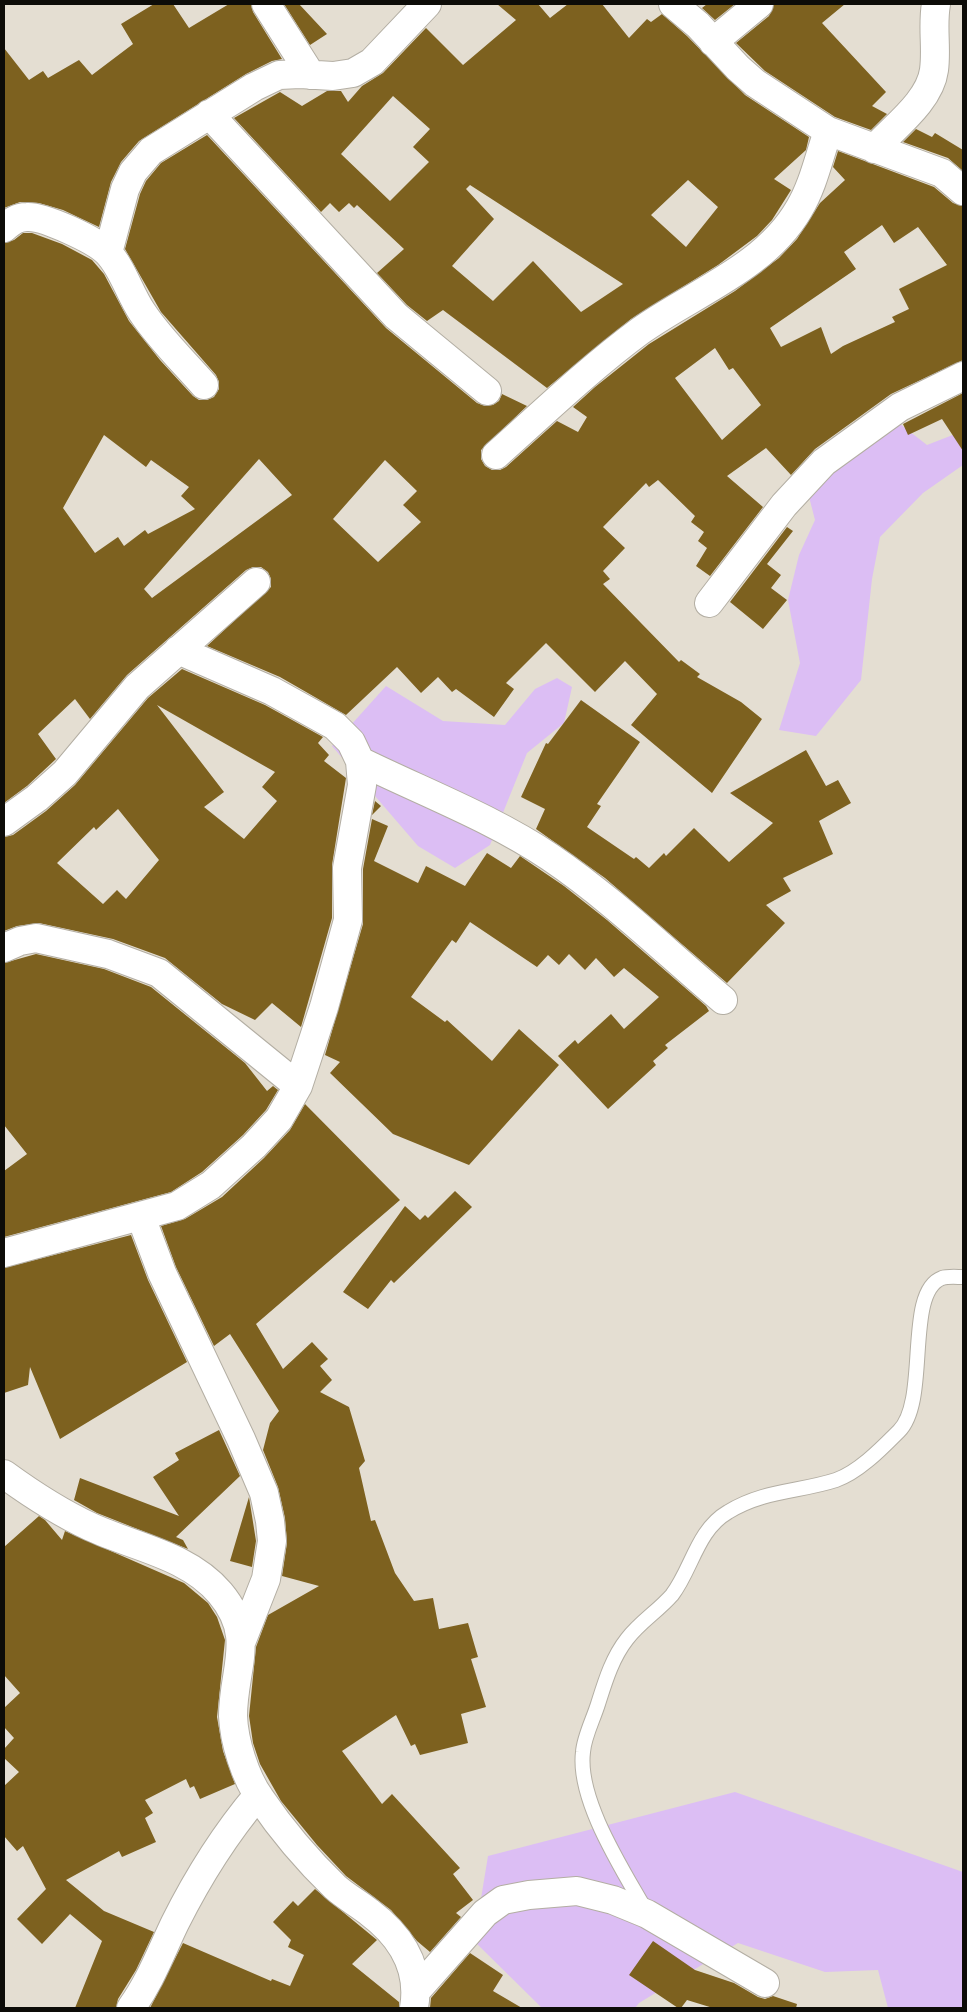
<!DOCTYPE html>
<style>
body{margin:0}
#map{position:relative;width:967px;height:2012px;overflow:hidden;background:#e4ded2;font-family:Arial,sans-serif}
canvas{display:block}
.frame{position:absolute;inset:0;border:5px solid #0d0c08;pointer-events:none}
</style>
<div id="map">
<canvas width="967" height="2012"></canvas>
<div class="frame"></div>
</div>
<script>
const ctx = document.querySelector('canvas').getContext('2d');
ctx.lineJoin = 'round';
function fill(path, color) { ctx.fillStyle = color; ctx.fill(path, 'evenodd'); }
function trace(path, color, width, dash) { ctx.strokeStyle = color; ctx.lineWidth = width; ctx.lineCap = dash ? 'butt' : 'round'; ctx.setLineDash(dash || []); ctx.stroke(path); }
fill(new Path2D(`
 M 882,410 L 927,445 L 963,431 L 963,465 L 923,493 L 880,537 L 872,579 L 861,680 L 816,736 L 779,730 L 800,663 L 788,600 L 799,555 L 815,520 L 806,485 Z
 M 557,678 L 572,687 L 564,723 L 527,753 L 490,845 L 455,868 L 418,846 L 332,746 L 386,686 L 443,721 L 505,725 L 535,689 Z
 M 735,1792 L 963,1872 L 963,2008 L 888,2008 L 878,1970 L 825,1972 L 738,1943 L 639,2003 L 635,2008 L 542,2008 L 474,1941 L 488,1856 Z`), '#dcbef4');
fill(new Path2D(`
 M 154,4 L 173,4 L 189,28 L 229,4 L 251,4 L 253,12 L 282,59 L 272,61 L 246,74 L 139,141 L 121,162 L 111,182 L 99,227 L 63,210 L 39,203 L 20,202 L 4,208 L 4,48 L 29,80 L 43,71 L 48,78 L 79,60 L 92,75 L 133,44 L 121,24 Z
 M 284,4 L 299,4 L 327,34 L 310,45 Z
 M 497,4 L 538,4 L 550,18 L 568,4 L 602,4 L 629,38 L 647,19 L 651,22 L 662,14 L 687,36 L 745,95 L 809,137 L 806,150 L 774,179 L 791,190 L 772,220 L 757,236 L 718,265 L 631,319 L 547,388 L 443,310 L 427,321 L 407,305 L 377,273 L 404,249 L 357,205 L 354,208 L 349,203 L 339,212 L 330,203 L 321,212 L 234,118 L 280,92 L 302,106 L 327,91 L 341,91 L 348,102 L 362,86 L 383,73 L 426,28 L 463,65 L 516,20 ZM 393,96 L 430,129 L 413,147 L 429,162 L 390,201 L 341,154 ZM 688,180 L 718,207 L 686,247 L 651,215 ZM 470,185 L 623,284 L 581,312 L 533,261 L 493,301 L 452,266 L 494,219 L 466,189 Z
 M 707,4 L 735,4 L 715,20 L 702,8 Z
 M 774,4 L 845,4 L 822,23 L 886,92 L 872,106 L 887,114 L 871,130 L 835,117 L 765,71 L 736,43 L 769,16 Z
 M 916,129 L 932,137 L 935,133 L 963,150 L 963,171 L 948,158 L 903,142 Z
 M 207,135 L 386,328 L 477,403 L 485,406 L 493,405 L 499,401 L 502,394 L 527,406 L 481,450 L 481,459 L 485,466 L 492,470 L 500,470 L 506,467 L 557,421 L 578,432 L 587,417 L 573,407 L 595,387 L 649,344 L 735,291 L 779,258 L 797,239 L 820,203 L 845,180 L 833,167 L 838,151 L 934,187 L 953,203 L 963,206 L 963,360 L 891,394 L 815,449 L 791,475 L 766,448 L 727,476 L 763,507 L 710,576 L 696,566 L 707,548 L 698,541 L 704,532 L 691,522 L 695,516 L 658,480 L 649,487 L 646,483 L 603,527 L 625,548 L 603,571 L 610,579 L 603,584 L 679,662 L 681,660 L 700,674 L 697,677 L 741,702 L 762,719 L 712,793 L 631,725 L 657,694 L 625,661 L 595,692 L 546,643 L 506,683 L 514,689 L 494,717 L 456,689 L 452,692 L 438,677 L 421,693 L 397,667 L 346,715 L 280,677 L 207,646 L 271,587 L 271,579 L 268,572 L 261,567 L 253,567 L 246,570 L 127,675 L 90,719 L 75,699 L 38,734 L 56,759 L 27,786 L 4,803 L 4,243 L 14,240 L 23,233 L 32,233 L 62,244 L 92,260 L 104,274 L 129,321 L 160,360 L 193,396 L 199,400 L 207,400 L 214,397 L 219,389 L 219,382 L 216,375 L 161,312 L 125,249 L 140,194 L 146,181 L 161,163 ZM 882,225 L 894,243 L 918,227 L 947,265 L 899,289 L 909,309 L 892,317 L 895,322 L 843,346 L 831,354 L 821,327 L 781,347 L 770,328 L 856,269 L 844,252 ZM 715,348 L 729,370 L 733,368 L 761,405 L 722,440 L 675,378 ZM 104,435 L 146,467 L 151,460 L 189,487 L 181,496 L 195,509 L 148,534 L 145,530 L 124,546 L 118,537 L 95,553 L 63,508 ZM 259,459 L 292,495 L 152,598 L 144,589 ZM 385,460 L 417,491 L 403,505 L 421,522 L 378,562 L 333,519 Z
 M 963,393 L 963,451 L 942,419 L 908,435 L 903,424 Z
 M 787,527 L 793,531 L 767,564 L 781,575 L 771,588 L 787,600 L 763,629 L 730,602 Z
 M 182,669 L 265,705 L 323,737 L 318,743 L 329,755 L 324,761 L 346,778 L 332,865 L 332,918 L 301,1027 L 272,1003 L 255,1020 L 222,1004 L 165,958 L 113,939 L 39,923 L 17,926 L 4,931 L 4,837 L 13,835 L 46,811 L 75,785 L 148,698 ZM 157,705 L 275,772 L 262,787 L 277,801 L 244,839 L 204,807 L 224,792 ZM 118,809 L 159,860 L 126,899 L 117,890 L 103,904 L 57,863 L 94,827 L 96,830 Z
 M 581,700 L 640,742 L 597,804 L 601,806 L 587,827 L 634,859 L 636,857 L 649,868 L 664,853 L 666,856 L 694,828 L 729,862 L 773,823 L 730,793 L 806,750 L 826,786 L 838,780 L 851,803 L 819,821 L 833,854 L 783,878 L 791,891 L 766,905 L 785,923 L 727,983 L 605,878 L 536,829 L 545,809 L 521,797 L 546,743 L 548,744 Z
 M 375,801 L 381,806 L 372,815 Z
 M 372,819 L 388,826 L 374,861 L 418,883 L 426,866 L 465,886 L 487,853 L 511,868 L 520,856 L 564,886 L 607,920 L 706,1006 L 709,1011 L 665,1045 L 668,1048 L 653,1061 L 656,1065 L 608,1109 L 558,1056 L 575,1040 L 578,1044 L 611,1014 L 624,1029 L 659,997 L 624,968 L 614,977 L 596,958 L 585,970 L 569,954 L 559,965 L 548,955 L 537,967 L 470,922 L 456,943 L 452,940 L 411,997 L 445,1022 L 447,1020 L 492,1061 L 519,1029 L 559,1065 L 469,1165 L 393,1134 L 330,1073 L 340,1062 L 325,1055 L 363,924 L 363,869 Z
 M 36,954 L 104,969 L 151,987 L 245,1063 L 267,1091 L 273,1086 L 278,1090 L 266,1110 L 243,1135 L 202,1172 L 171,1192 L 4,1237 L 4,1171 L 27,1154 L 4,1125 L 4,963 Z
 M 305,1104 L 400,1200 L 256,1324 L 283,1369 L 312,1342 L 328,1359 L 320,1366 L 332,1380 L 320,1392 L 349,1407 L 365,1461 L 359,1468 L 371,1521 L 375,1520 L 395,1573 L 414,1601 L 433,1598 L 439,1629 L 468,1623 L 478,1657 L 471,1659 L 486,1707 L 461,1714 L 468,1743 L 420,1755 L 415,1744 L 411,1746 L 396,1715 L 342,1751 L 382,1804 L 392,1794 L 460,1868 L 453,1874 L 473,1900 L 456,1913 L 461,1917 L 430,1952 L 417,1941 L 391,1910 L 346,1876 L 317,1845 L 281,1801 L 260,1764 L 253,1743 L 249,1716 L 256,1647 L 268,1615 L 319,1586 L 282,1576 L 287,1543 L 285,1518 L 278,1487 L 263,1450 L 270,1423 L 279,1411 L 230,1334 L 214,1346 L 176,1267 L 161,1226 L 185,1219 L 222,1197 L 264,1158 L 290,1130 Z
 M 455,1191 L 472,1207 L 394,1283 L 391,1280 L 368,1309 L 343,1292 L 405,1206 L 420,1220 L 425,1215 L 428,1218 Z
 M 131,1235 L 148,1280 L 187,1362 L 60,1439 L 30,1367 L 28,1385 L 4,1393 L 4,1268 Z
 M 219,1430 L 240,1476 L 176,1537 L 183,1540 L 188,1549 L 97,1513 L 74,1500 L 80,1478 L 179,1516 L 153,1477 L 179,1460 L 175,1453 Z
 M 249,1497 L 256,1541 L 252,1567 L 230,1561 Z
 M 39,1516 L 45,1520 L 62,1540 L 65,1531 L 184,1583 L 208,1603 L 217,1617 L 225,1640 L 217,1717 L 223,1751 L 235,1784 L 200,1799 L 194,1786 L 190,1788 L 186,1779 L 145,1800 L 153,1813 L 145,1818 L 156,1842 L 122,1857 L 119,1851 L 66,1880 L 104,1911 L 154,1932 L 136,1970 L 118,1999 L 116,2008 L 75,2008 L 102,1941 L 70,1914 L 42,1944 L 17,1919 L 46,1889 L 23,1846 L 17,1851 L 4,1836 L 4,1786 L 19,1772 L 4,1758 L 4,1749 L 14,1738 L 4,1727 L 4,1708 L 20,1693 L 4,1675 L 4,1547 Z
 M 315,1889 L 377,1940 L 352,1964 L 399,2002 L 399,2008 L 150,2008 L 183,1943 L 271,1981 L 272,1979 L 290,1986 L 304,1955 L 288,1947 L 291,1940 L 273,1922 L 293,1901 L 298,1906 Z
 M 653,1941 L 695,1970 L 734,1983 L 758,1997 L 765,1999 L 773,1996 L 797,2004 L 796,2008 L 713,2008 L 687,2000 L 681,2008 L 678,2008 L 629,1975 Z
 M 470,1953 L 503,1975 L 493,1991 L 522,2008 L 430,2008 L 431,1998 Z`), '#7d611f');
const lane = new Path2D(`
 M 646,1911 C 623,1870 577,1800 583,1752 C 584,1737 593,1720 598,1704 C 605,1682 612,1658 627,1639 C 640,1622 658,1611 672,1595 C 692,1569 697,1530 728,1512 C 764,1490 799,1492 836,1480 C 859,1472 882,1448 899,1431 C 930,1400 904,1292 942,1278 C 948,1276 957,1277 963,1277`);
const street = new Path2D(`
 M 266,4 L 311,75
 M 673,4 L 698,25 L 738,68 L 755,83 L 828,131 L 942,173 L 963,191
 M 713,42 L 759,4
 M 209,114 L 396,316 L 487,391
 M 874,149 C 894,127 930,101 934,70 C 937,48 932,26 936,4
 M 4,228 C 11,222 17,217 27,217 C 44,216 95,240 107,252 C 123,268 129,293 142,312 C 159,338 183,361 204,385
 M 108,253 L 125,189 L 133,172 L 151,151 L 254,87 L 279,75 L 300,74 L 333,76 L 353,73 L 372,62 L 427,4
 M 496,455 C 543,413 590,368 640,331 C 693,293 765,268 799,209 C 813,186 819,157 828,131
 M 709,603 L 784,505 L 824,462 L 900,407 L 963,376
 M 360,761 C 423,792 492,818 550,857 C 612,899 666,952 723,1000
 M 4,822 L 37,798 L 65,773 L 137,687 L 256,582
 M 4,948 L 20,941 L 36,938 L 108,954 L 159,973 L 298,1086
 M 141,1217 L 162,1273 L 241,1439 L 264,1493 L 270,1521 L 272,1541 L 266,1579 L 242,1640
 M 4,1253 L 177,1206 L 211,1185 L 254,1146 L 279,1119 L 298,1086 L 324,1007 L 348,920 L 347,868 L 362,785 L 360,761 L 351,742 L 335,726 L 272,691 L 178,650
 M 4,1474 C 30,1493 61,1513 91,1527 C 134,1547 188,1555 220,1593 C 257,1637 233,1668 233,1716 C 234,1741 245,1777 260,1798 C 281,1829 308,1861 335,1887 C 346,1897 358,1903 369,1912 C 401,1936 421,1967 414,2008
 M 417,1990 L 485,1913 L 503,1900 L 529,1895 L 577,1891 L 613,1900 L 647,1914 L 765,1983
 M 131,2008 C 150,1982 161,1952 175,1923 C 198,1877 225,1834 258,1795`);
trace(lane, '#b3aea3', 16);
trace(street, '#b3aea3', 30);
trace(lane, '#fff', 14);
trace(street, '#fff', 28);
</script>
